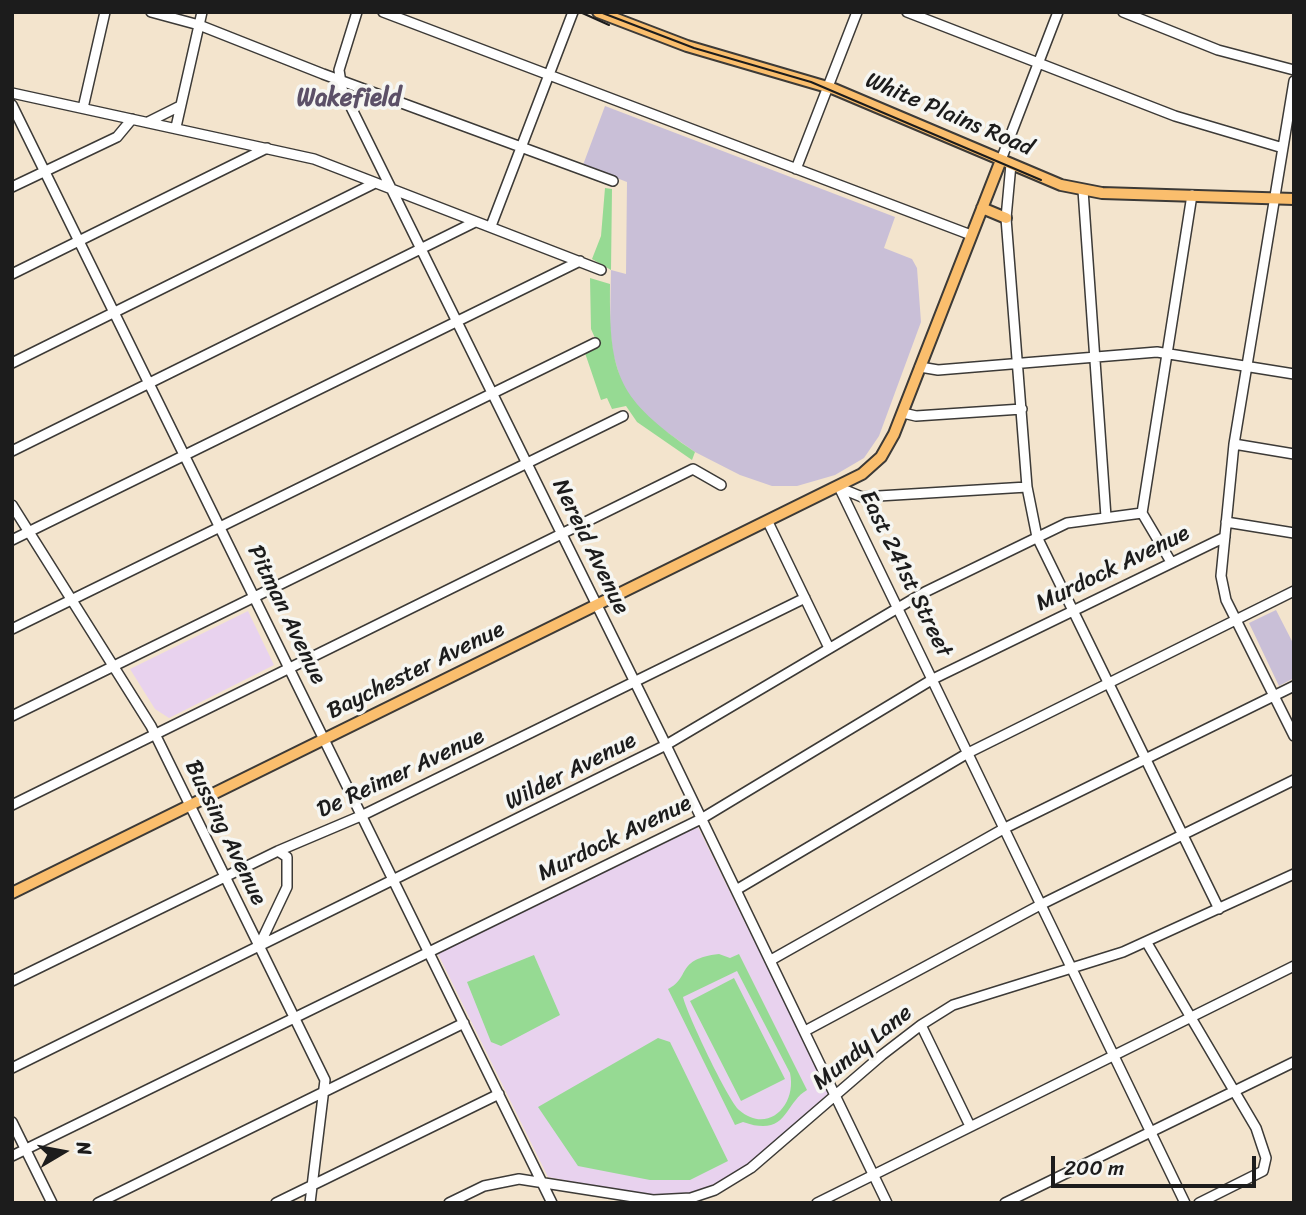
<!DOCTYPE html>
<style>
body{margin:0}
#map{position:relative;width:1306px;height:1215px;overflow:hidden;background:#f3e4cd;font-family:Sriracha,sans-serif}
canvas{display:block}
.frame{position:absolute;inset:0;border:14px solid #1c1c1c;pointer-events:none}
.north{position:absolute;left:28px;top:1117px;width:70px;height:70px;-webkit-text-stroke:5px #f6f6f2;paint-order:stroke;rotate:80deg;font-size:19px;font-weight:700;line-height:28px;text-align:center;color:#1c1c1c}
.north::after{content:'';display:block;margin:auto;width:24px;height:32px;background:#1c1c1c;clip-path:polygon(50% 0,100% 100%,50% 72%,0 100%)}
.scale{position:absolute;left:1051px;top:1156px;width:205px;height:32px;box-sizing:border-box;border:4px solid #1c1c1c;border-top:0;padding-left:9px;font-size:21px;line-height:24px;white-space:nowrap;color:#1c1c1c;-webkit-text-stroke:5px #f6f6f2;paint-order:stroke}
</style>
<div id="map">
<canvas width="1306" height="1215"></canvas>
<div class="frame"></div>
<div class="north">N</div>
<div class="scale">200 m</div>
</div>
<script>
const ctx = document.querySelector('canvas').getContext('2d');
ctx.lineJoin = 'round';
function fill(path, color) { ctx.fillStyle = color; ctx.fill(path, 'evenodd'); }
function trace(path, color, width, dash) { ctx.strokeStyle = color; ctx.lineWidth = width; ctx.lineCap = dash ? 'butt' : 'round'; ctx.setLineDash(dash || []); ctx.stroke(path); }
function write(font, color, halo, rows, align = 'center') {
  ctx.font = font + ' Sriracha,sans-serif'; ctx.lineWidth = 7; ctx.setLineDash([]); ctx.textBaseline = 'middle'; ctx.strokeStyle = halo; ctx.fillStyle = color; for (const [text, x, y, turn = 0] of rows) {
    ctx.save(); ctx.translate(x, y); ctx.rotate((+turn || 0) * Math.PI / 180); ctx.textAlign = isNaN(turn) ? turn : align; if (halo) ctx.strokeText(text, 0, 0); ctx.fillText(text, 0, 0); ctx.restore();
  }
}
fill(new Path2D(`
 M 248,611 L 274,665 L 169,718 L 155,709 L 130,669 Z
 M 697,825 L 829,1093 L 730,1180 L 705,1192 L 683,1196 L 650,1196 L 548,1177 L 437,952 Z`), '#e8d2ee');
fill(new Path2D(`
 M 605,106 L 895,217 L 884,248 L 912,259 L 917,268 L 921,322 L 879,436 L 864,458 L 835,475 L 797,486 L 772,486 L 740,475 L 695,452 L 648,419 L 632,401 L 622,384 L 613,354 L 610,328 L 611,270 L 626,274 L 627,182 L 583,165 Z
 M 1276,610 L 1294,645 L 1294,678 L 1279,686 L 1249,623 Z`), '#c9bfd7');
fill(new Path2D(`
 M 605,188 L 612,189 L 611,270 L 592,259 L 601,236 Z
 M 590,278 L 610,284 C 609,377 618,399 695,452 L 692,460 L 637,422 L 626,406 L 612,409 L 607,398 L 601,400 L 585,353 L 599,347 L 591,329 Z
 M 719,954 L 730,958 L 739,954 L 807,1090 C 784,1103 788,1138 743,1122 L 735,1125 L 668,989 C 691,978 675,959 719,954 ZM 737,971 L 790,1073 C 797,1105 768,1135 739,1110 C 728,1100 687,1014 683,997 Z
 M 534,955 L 560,1015 L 501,1046 L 491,1042 L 467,982 Z
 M 734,978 L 785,1079 L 741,1101 L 690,1001 Z
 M 658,1038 L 670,1042 L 728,1161 L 690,1180 L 650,1180 L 578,1166 L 538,1107 Z`), '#96da93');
const minor = new Path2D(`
 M 151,12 L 199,25 L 323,74 L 613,181
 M 357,12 L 339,70 L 342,89 L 663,739 L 887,1203
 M 383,12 L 971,235
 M 907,12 L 1175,116 L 1283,148
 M 1123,12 L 1218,50 L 1294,70
 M 1294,81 L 1234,444 L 1221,576 L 1226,600 L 1294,736
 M 12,93 L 314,159 L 601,270
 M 12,105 L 552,1203
 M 83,108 L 105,12
 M 148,122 L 180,106
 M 176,127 L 202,12
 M 1001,160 L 1058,12
 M 1011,164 L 1006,218 L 1027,487 L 1037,537 L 1219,909
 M 796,169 L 857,12
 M 12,187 L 117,137 L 132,119
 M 1083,190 L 1106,517
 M 491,226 L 573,12
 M 12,274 L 267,148
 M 12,363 L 375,183
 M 920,367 L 938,370 L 1157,352 L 1294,374
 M 903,413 L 916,416 L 1022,409
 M 1234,444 L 1294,454
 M 12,451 L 475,222
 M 839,487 L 1185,1203
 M 840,488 L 862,497 L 1027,487
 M 12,505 L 151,726 L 325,1080 L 310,1203
 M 768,522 L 829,648
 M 1226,522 L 1294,533
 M 12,540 L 580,261
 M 1171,562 L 1142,513 L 1192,195
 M 12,629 L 595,343
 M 12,716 L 623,416
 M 12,805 L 693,469 L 721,485
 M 736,890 L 968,753 L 1294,591
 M 1147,943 L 1256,1128 L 1266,1158 L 1263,1171 L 1199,1203
 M 259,946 L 287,887 L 287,857 L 278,851
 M 771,960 L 1005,828 L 1294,686
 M 12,981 L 278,851 L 363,815 L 805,598
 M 921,1025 L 970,1126
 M 805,1031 L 1042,904 L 1294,780
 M 12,1068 L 666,745 L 925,592 L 1067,523 L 1142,513
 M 12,1122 L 52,1203
 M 12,1156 L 701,819 L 933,679 L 1225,537
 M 98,1203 L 464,1023
 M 276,1203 L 499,1094
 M 449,1203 L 484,1186 L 519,1179 L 653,1200 L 691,1198 L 715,1190 L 751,1168 L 882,1055 L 921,1025 L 953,1005 L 1123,952 L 1294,874
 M 817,1203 L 1294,966
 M 1005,1203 L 1294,1062`);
const major = new Path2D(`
 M 598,12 L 687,46 L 834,89 L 1061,185 L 1102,193 L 1294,199
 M 982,208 L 1006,218
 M 12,893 L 862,474 L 881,457 L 894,434 L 1001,160`);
trace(minor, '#3c3a37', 12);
trace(major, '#3c3a37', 14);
trace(minor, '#fff', 9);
trace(major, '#fabe6d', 10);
trace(new Path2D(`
 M 580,12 L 609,25
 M 600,12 L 694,48 L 811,82 L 1041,180`), '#1c1c1c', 2);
write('23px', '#1c1c1c', '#f6f6f2', [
 ["White Plains Road",949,115,23],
 ["Nereid Avenue",590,547,64],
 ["Murdock Avenue",1113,569,-26],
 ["East 241st Street",905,574,64],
 ["Pitman Avenue",286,615,64],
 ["Baychester Avenue",416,671,-26],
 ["Wilder Avenue",571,772,-27],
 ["De Reimer Avenue",401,774,-25],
 ["Bussing Avenue",225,833,64],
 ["Murdock Avenue",615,839,-26],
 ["Mundy Lane",863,1048,-39]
]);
write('bold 24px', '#5c5067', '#f6f6f2', [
 ["Wakefield",349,99]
]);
</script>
